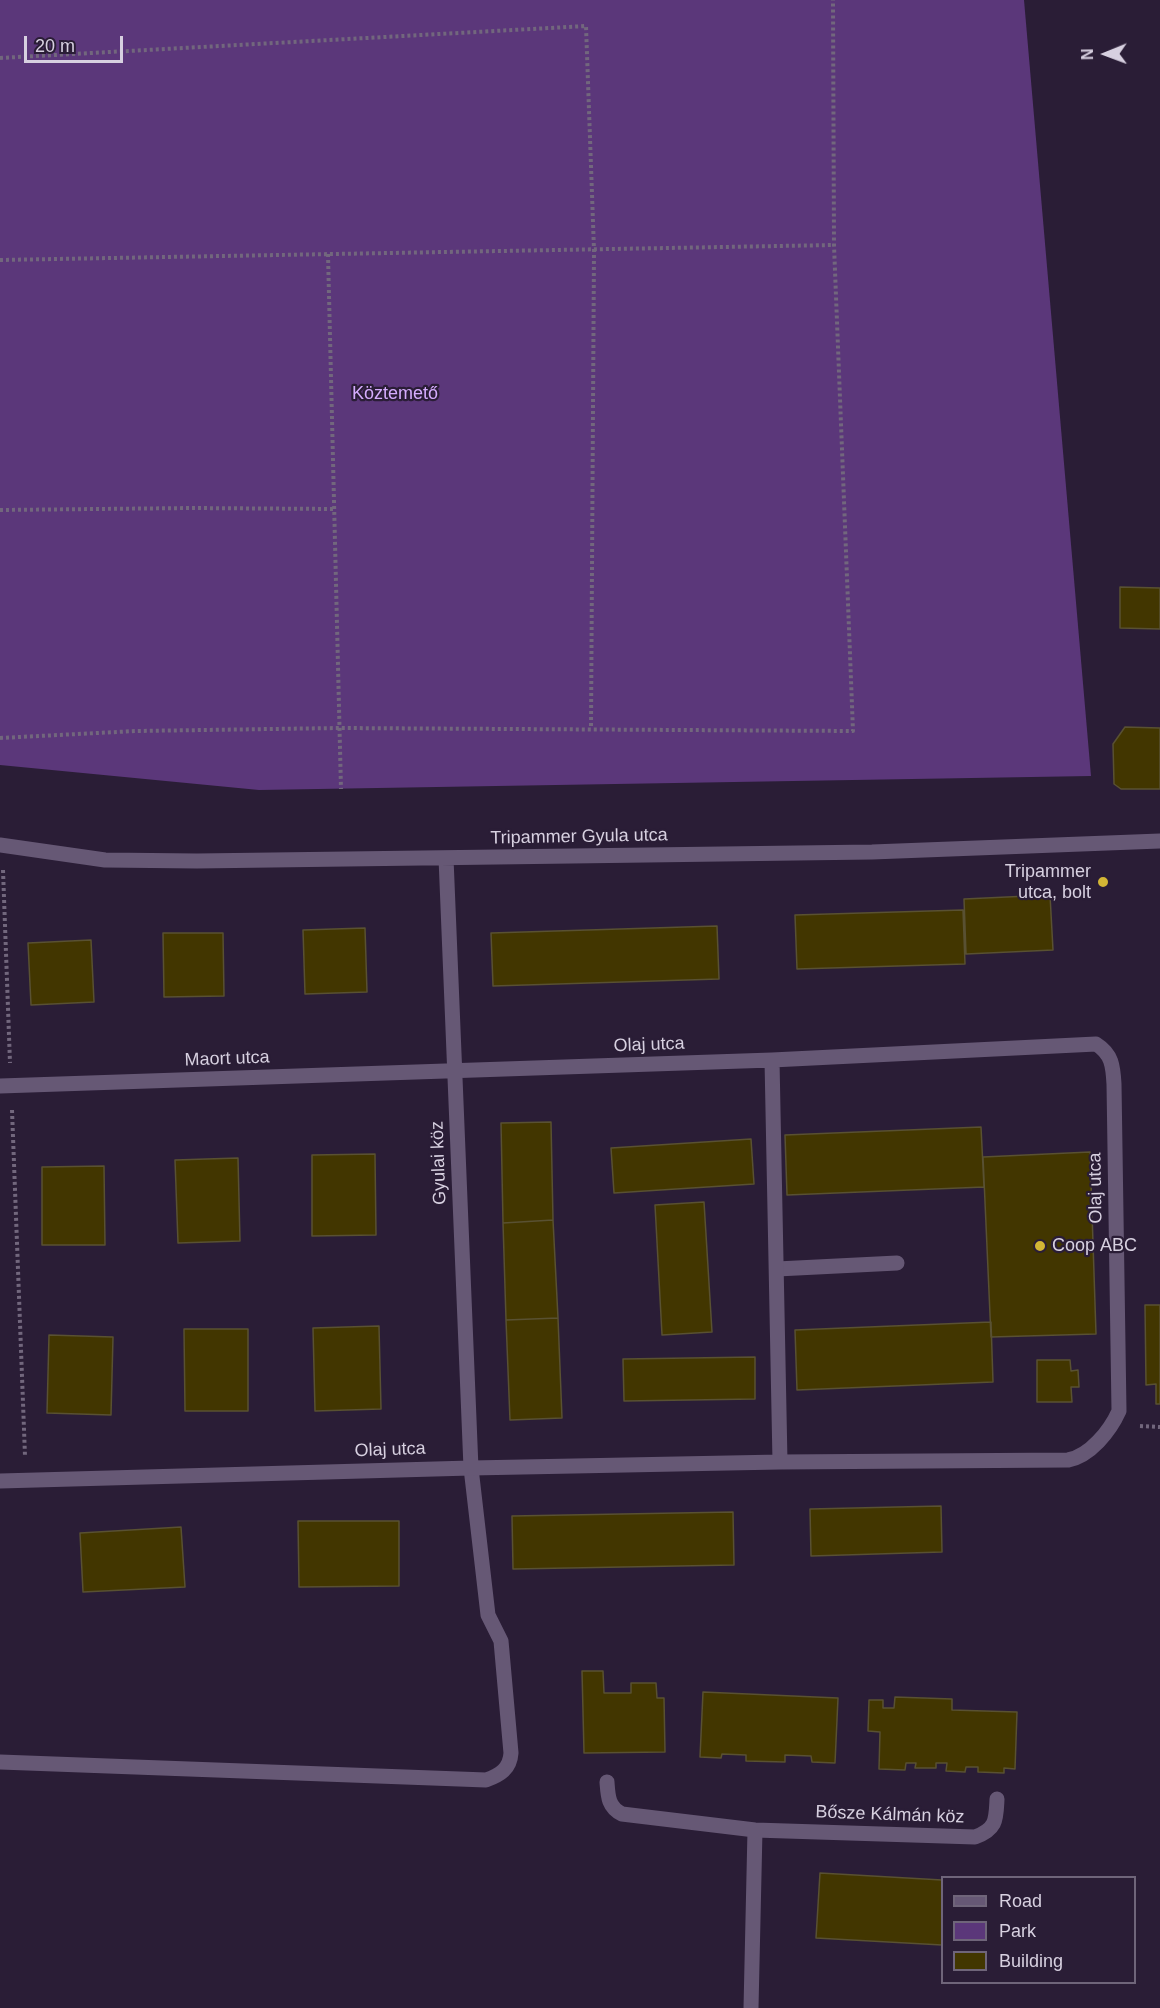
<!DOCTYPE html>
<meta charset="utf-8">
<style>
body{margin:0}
#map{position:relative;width:1160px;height:2008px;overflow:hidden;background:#2a1d36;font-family:Helvetica,sans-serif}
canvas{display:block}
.legend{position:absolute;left:941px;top:1876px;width:195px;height:108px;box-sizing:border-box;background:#2a1d36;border:2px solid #6f657a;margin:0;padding:8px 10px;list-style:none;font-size:18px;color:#d7d0e0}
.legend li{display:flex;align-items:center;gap:12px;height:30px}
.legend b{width:30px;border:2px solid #6f657a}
.north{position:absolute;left:1076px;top:24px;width:60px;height:60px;-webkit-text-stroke:4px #2a1d36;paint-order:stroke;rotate:269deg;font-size:16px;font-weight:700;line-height:24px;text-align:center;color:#d7d0e0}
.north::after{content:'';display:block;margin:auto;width:21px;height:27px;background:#d7d0e0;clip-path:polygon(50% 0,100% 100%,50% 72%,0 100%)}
.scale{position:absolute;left:24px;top:36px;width:99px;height:27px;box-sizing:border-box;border:3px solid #d7d0e0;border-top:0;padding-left:8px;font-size:18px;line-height:21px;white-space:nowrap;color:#d7d0e0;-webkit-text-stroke:4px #2a1d36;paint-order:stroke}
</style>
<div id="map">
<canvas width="1160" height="2008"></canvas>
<ul class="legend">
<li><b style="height:8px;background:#665875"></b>Road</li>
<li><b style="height:16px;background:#5b377a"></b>Park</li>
<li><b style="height:16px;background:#423600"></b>Building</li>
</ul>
<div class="north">N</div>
<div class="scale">20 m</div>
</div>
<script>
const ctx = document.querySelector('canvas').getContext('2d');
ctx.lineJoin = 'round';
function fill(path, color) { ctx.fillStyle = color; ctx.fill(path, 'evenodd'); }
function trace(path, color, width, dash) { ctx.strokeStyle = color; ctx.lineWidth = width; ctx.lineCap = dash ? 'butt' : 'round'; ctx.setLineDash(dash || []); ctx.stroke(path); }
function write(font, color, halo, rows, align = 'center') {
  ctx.font = font + ' Helvetica,sans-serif'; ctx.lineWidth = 4.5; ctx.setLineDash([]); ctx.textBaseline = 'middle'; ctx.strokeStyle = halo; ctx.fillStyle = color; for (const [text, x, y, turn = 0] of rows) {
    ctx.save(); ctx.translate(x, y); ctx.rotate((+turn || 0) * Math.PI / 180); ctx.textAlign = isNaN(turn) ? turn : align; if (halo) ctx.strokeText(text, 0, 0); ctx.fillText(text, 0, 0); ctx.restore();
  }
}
fill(new Path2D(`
 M 0,0 L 1024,0 L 1091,776 L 259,790 L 0,765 Z`), '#5b377a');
const building = new Path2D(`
 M 1120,587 L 1160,588 L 1160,629 L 1120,628 Z
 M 1125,727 L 1160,728 L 1160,789 L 1121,789 L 1114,784 L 1113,744 Z
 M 1050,895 L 1053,950 L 966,954 L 964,899 Z
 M 963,910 L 965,964 L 797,969 L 795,915 Z
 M 717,926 L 719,979 L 493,986 L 491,933 Z
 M 365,928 L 367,992 L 305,994 L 303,930 Z
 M 163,933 L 223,933 L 224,996 L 164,997 Z
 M 91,940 L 94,1002 L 31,1005 L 28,943 Z
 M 551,1122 L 553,1220 L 503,1223 L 501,1123 Z
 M 981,1127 L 984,1187 L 787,1195 L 785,1135 Z
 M 751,1139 L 754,1184 L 614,1193 L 611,1148 Z
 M 1090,1152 L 1096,1334 L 991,1337 L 983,1157 Z
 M 375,1154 L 376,1235 L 312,1236 L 312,1155 Z
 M 238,1158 L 240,1241 L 178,1243 L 175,1160 Z
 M 104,1166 L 105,1245 L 42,1245 L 42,1167 Z
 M 704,1202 L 712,1332 L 662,1335 L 655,1205 Z
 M 553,1220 L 558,1318 L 506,1320 L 503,1223 Z
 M 1145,1305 L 1160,1305 L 1160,1404 L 1156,1404 L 1156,1384 L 1146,1385 Z
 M 558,1318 L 562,1418 L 510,1420 L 506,1320 Z
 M 991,1322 L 993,1382 L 797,1390 L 795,1330 Z
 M 379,1326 L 381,1409 L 315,1411 L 313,1328 Z
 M 184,1329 L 248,1329 L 248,1411 L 185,1411 Z
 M 49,1335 L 113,1337 L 111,1415 L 47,1413 Z
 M 755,1357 L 755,1399 L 624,1401 L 623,1359 Z
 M 1037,1360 L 1070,1360 L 1071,1371 L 1078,1370 L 1079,1387 L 1071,1387 L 1072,1402 L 1037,1402 Z
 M 941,1506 L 942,1552 L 811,1556 L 810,1509 Z
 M 733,1512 L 734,1565 L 513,1569 L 512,1516 Z
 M 298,1521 L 399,1521 L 399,1586 L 299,1587 Z
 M 181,1527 L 185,1587 L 83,1592 L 80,1533 Z
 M 582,1671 L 603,1671 L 604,1693 L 631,1693 L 631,1683 L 656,1683 L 657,1698 L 664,1698 L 665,1752 L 584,1753 Z
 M 703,1692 L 838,1698 L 835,1763 L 812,1762 L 811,1756 L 785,1755 L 785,1762 L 746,1761 L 746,1755 L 722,1754 L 721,1758 L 700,1757 Z
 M 895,1697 L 952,1699 L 952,1710 L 1017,1712 L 1015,1769 L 1004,1768 L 1004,1773 L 978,1772 L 978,1767 L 966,1767 L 965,1772 L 946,1771 L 947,1763 L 936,1763 L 936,1768 L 915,1768 L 916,1763 L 906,1763 L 905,1770 L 879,1769 L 880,1732 L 868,1731 L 869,1700 L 883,1700 L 883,1708 L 894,1708 Z
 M 820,1873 L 942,1880 L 942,1945 L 816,1938 Z`);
fill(building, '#423600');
trace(building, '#595132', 1.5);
trace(new Path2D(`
 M 0,58 L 586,26 L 594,250 L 591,728
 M 328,254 L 341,789
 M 0,260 L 834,245
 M 0,510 L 192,508 L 334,509
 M 0,738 L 136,731 L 339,728 L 853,731 L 834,245 L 833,0
 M 3,870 L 10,1063
 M 12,1110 L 25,1456
 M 1140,1426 L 1160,1427`), '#72677d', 4, [3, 3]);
trace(new Path2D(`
 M 777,1269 L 897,1263
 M 0,1762 L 486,1780 C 500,1775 510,1769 511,1753 L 501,1641 L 488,1615 L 471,1468
 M 607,1782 C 608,1796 608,1807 622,1814 L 755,1830 L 975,1837 C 997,1829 996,1819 997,1799
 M 751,2008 L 755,1830`), '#665875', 15);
trace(new Path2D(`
 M 0,845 L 105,860 L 197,861 L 872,852 L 1160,841
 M 446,858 L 471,1468
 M 772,1060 L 780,1462
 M 0,1086 L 772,1060 L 1096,1044 C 1112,1054 1113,1066 1114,1084 L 1119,1411 C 1110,1431 1090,1456 1068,1460 L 780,1462 L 471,1468 L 0,1481`), '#665875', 15);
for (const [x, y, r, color] of [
 [1103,882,6,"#d3b635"],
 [1040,1246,6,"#d3b635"]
]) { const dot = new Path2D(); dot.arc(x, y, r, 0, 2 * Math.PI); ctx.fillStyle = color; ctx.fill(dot); trace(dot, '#2a1d36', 2); }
write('18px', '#d5acfd', '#2a1d36', [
 ["Köztemető",395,394]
]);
write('18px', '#d7d0e0', '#2a1d36', [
 ["Tripammer Gyula utca",579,837,-1],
 ["Olaj utca",649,1045,-2],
 ["Maort utca",227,1059,-2],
 ["Gyulai köz",439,1163,-92],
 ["Olaj utca",1096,1188,-91],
 ["Olaj utca",390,1450,-2],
 ["Bősze Kálmán köz",890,1815,2]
]);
write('18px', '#d7d0e0', '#2a1d36', [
 ["Tripammer",1091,872],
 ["utca, bolt",1091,893],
 ["Coop ABC",1052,1246,"left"]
], 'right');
</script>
